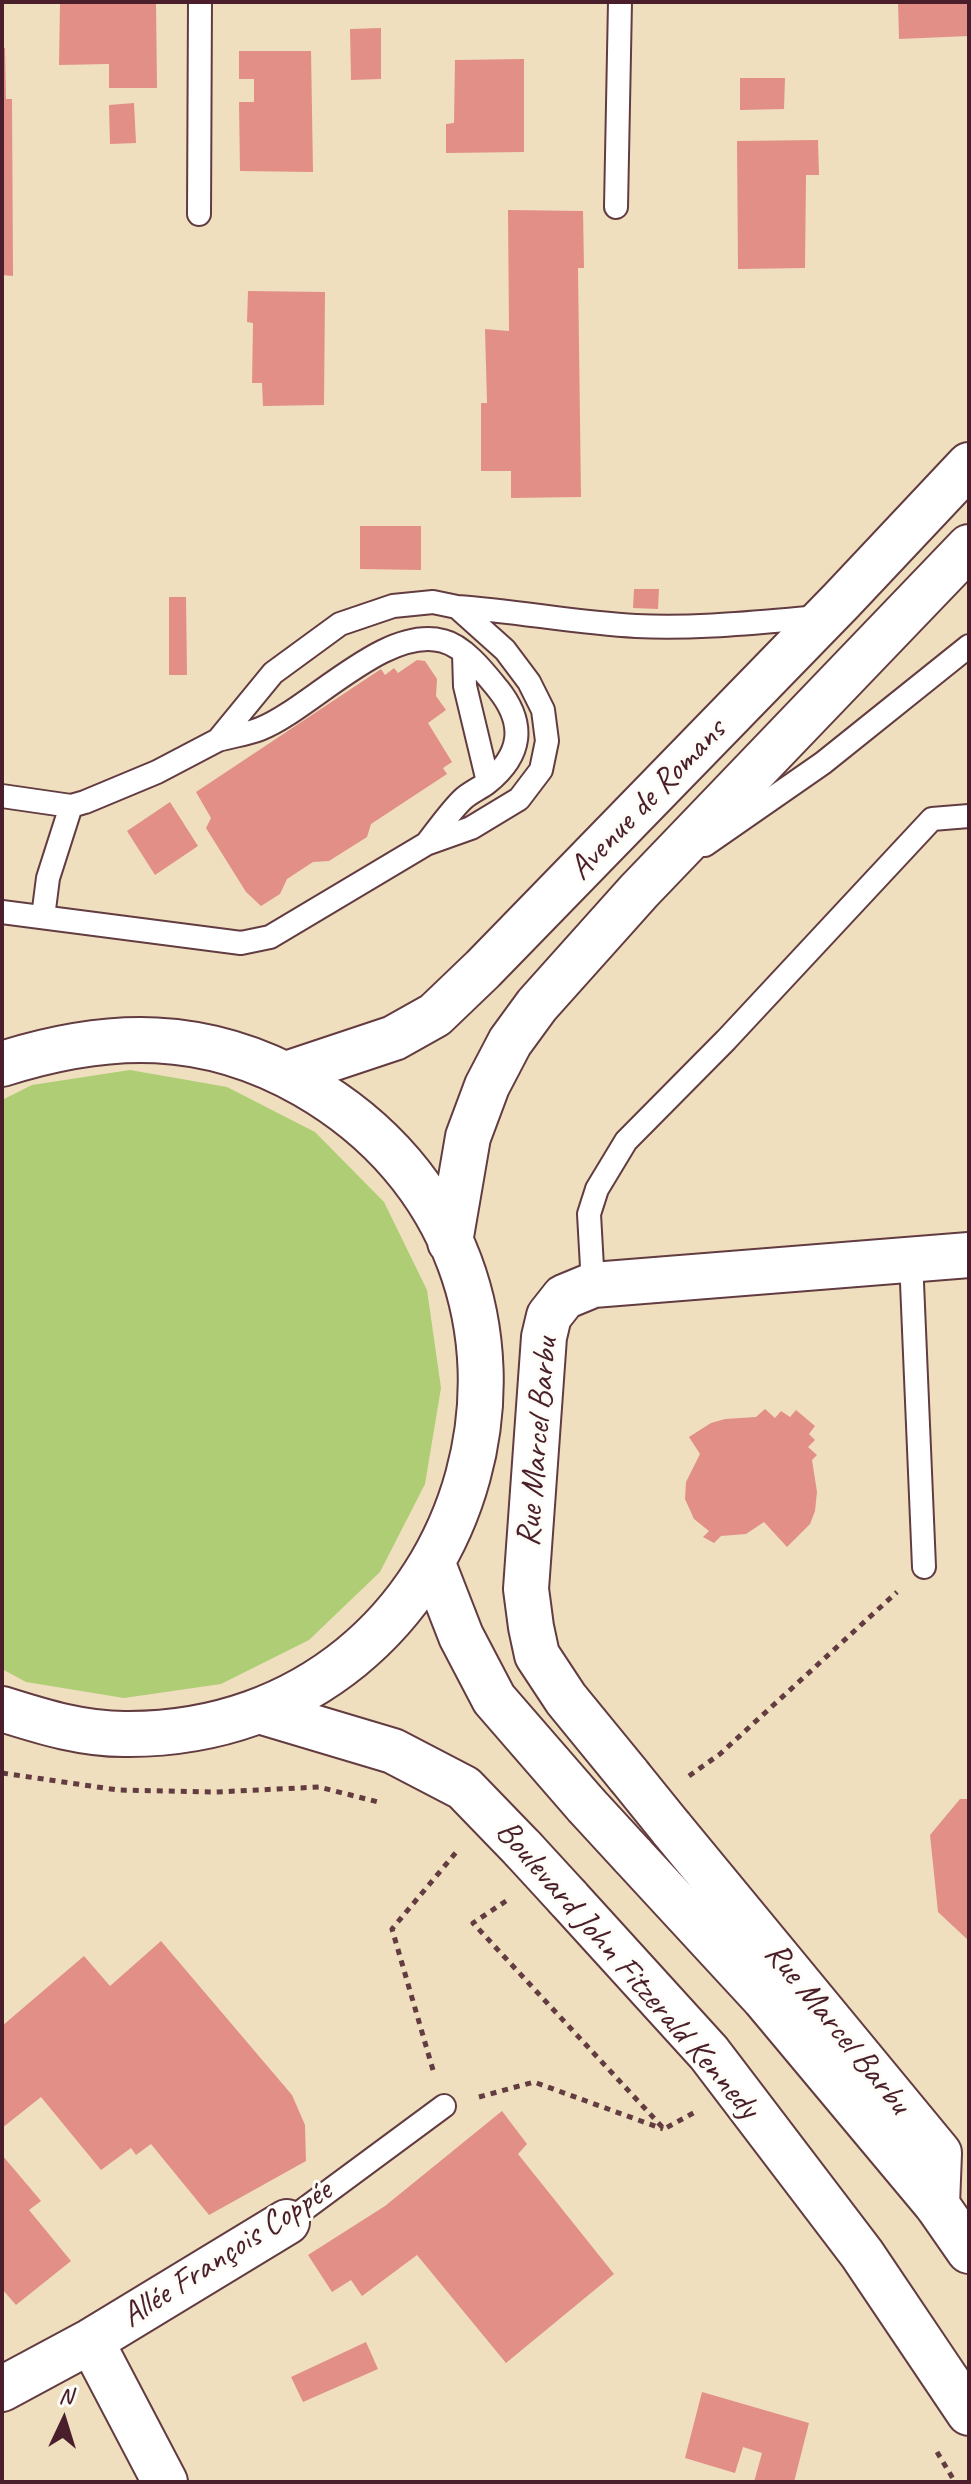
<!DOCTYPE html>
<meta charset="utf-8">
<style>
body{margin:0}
#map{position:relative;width:971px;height:2484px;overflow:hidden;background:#efdfbf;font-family:Caveat,sans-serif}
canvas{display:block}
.frame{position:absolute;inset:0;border:4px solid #4a1f2b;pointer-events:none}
.north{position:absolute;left:24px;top:2380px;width:80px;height:80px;-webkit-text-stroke:6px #fdfcf7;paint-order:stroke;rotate:4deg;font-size:22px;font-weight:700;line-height:32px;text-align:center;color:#4a1f2b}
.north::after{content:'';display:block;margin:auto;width:28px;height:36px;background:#4a1f2b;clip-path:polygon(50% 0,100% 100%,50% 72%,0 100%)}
</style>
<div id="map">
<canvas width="971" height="2484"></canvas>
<div class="frame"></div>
<div class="north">N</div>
</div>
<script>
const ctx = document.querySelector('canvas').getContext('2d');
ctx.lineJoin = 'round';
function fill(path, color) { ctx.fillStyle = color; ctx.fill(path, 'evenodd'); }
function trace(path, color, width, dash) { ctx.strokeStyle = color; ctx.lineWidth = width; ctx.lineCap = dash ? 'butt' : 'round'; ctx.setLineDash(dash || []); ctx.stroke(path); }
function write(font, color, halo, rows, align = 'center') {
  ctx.font = font + ' Caveat,sans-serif'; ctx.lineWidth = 6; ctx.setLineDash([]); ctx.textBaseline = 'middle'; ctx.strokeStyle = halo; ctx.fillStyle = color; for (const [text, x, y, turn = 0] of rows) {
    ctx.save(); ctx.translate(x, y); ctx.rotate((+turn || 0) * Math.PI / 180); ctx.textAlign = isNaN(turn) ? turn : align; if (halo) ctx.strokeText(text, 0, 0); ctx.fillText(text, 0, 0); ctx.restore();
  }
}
fill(new Path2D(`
 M 130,1070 L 227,1087 L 315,1132 L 384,1202 L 427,1290 L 441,1388 L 425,1484 L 380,1572 L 309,1640 L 221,1684 L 124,1698 L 26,1682 L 2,1669 L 2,1100 L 32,1085 Z`), '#aecd75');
fill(new Path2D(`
 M 60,2 L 156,2 L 157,88 L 109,88 L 109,64 L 59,65 Z
 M 898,2 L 969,2 L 969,36 L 899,39 Z
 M 381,28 L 381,79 L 351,80 L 350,29 Z
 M 2,48 L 5,48 L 6,99 L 12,99 L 13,276 L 2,275 Z
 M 239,51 L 311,51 L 313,172 L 240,171 L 239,102 L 254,102 L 254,79 L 239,79 Z
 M 524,59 L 524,152 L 446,153 L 446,124 L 454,123 L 455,60 Z
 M 740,78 L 785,78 L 784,109 L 740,110 Z
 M 134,103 L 136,143 L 110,144 L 109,105 Z
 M 818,140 L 819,175 L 806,175 L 805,268 L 738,269 L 737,141 Z
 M 508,210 L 583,211 L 584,268 L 578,268 L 581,497 L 511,498 L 511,471 L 481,471 L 481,403 L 487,403 L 485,329 L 509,331 Z
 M 248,291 L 325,292 L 324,405 L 263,406 L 262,383 L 252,383 L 253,323 L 247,322 Z
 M 360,526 L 421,526 L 421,570 L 360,569 Z
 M 634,589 L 659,589 L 658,609 L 633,608 Z
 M 169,597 L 186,597 L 187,675 L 169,675 Z
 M 417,660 L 425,661 L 437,679 L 436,696 L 446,710 L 428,723 L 452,762 L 443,768 L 447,774 L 371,824 L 367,837 L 329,861 L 313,862 L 287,879 L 280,894 L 261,906 L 246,892 L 206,828 L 211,818 L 196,792 L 381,669 L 385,675 L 394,668 L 398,673 Z
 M 170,802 L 198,846 L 155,875 L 127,831 Z
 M 765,1409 L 775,1418 L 781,1411 L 790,1417 L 796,1410 L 815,1426 L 809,1434 L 815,1440 L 808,1447 L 817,1455 L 812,1460 L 817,1492 L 815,1511 L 810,1524 L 787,1547 L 764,1522 L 746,1534 L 721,1536 L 714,1543 L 703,1537 L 709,1531 L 694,1519 L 685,1499 L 686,1482 L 700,1454 L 689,1437 L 711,1423 L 725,1419 L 756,1417 Z
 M 960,1799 L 969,1799 L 969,1941 L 938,1912 L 930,1835 Z
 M 161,1941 L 292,2095 L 305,2125 L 306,2161 L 209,2215 L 151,2144 L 136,2155 L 131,2148 L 101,2170 L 41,2097 L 2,2128 L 2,2026 L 84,1956 L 110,1986 Z
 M 502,2111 L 527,2144 L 518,2154 L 614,2274 L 506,2363 L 417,2255 L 362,2296 L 351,2280 L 332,2292 L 308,2255 L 385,2206 Z
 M 2,2155 L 41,2201 L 29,2210 L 71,2261 L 16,2305 L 2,2289 Z
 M 366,2342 L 378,2369 L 303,2402 L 291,2377 Z
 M 702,2392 L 809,2423 L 794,2482 L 754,2482 L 762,2453 L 743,2447 L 735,2473 L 685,2458 Z`), '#e18f87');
const service = new Path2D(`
 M 616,207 L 620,2
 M 199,214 L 200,2
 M 457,607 C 517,611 576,623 636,626 C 698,629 759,622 821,617
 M 464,654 L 465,686 L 488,782
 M 218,740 C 232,736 247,734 260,729 C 311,709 385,625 443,641 C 464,646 485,673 498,689 C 526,724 522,755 487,783 C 479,789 469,793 462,800 C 449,813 438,829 427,843
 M 2,796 L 71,806 L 85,802 L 157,772 L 218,740 L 273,673 L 340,624 L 393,606 L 433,602 L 457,607 L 505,650 L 529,682 L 543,710 L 547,741 L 541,770 L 519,799 L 471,828 L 426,844 L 270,937 L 241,943 L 2,912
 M 705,845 L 823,763 L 969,646
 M 43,917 L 48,878 L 71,806
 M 911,1259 L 924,1567
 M 593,1285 L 589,1214 L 597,1189 L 626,1141 L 726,1040 L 932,819 L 969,816
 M 287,2222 L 444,2106`);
const minor = new Path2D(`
 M 629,1776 L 566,1699 L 537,1655 L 531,1627 L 526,1589 L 544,1337 L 549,1316 L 564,1297 L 593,1285 L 969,1255
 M 671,1828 L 939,2153 L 937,2205
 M 91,2341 L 165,2482
 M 2,2389 L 91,2341 L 287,2222`);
const primary = new Path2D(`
 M 2,1064 C 109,1030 205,1028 305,1085 C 617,1264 486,1733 129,1734 C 85,1735 43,1722 2,1709
 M 286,1074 L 394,1038 L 435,1015 L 483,969 L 842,600 L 969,465
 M 450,1242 L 468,1137 L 487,1086 L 510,1042 L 537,1005 L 639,891 L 969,547
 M 433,1564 L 461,1636 L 494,1699 L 586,1805
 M 259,1711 L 393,1751 L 464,1788 L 523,1849
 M 632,1855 L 764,1998 L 937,2205 L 969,2251
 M 568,1898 L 709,2053 L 862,2254 L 969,2413`);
trace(service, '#633c41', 26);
trace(minor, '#633c41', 48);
trace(primary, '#633c41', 48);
trace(new Path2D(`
 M 2,1773 L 118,1790 L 216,1792 L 319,1787 L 382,1803
 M 689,1776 L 720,1754 L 897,1592
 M 506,1901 L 473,1923 L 664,2129 L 697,2111
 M 433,2070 L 392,1929 L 458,1850
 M 479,2097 L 534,2082 L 663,2129
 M 937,2452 L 955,2482`), '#633c41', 5, [6, 6]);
trace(service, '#fff', 22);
trace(minor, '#fff', 44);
trace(primary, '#fff', 44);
const minorBridge = new Path2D(`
 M 629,1776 L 671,1828`);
const primaryBridge = new Path2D(`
 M 586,1805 L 632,1855
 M 523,1849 L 568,1898`);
trace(minorBridge, '#633c41', 48, []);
trace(primaryBridge, '#633c41', 48, []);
trace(minorBridge, '#fff', 44);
trace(primaryBridge, '#fff', 44);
write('34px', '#4a1f2b', '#fdfcf7', [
 ["Avenue de Romans",648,800,-46],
 ["Rue Marcel Barbu",538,1442,-85],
 ["Boulevard John Fitzerald Kennedy",627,1970,49],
 ["Rue Marcel Barbu",837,2029,51],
 ["Allée François Coppée",227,2254,-33]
]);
</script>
